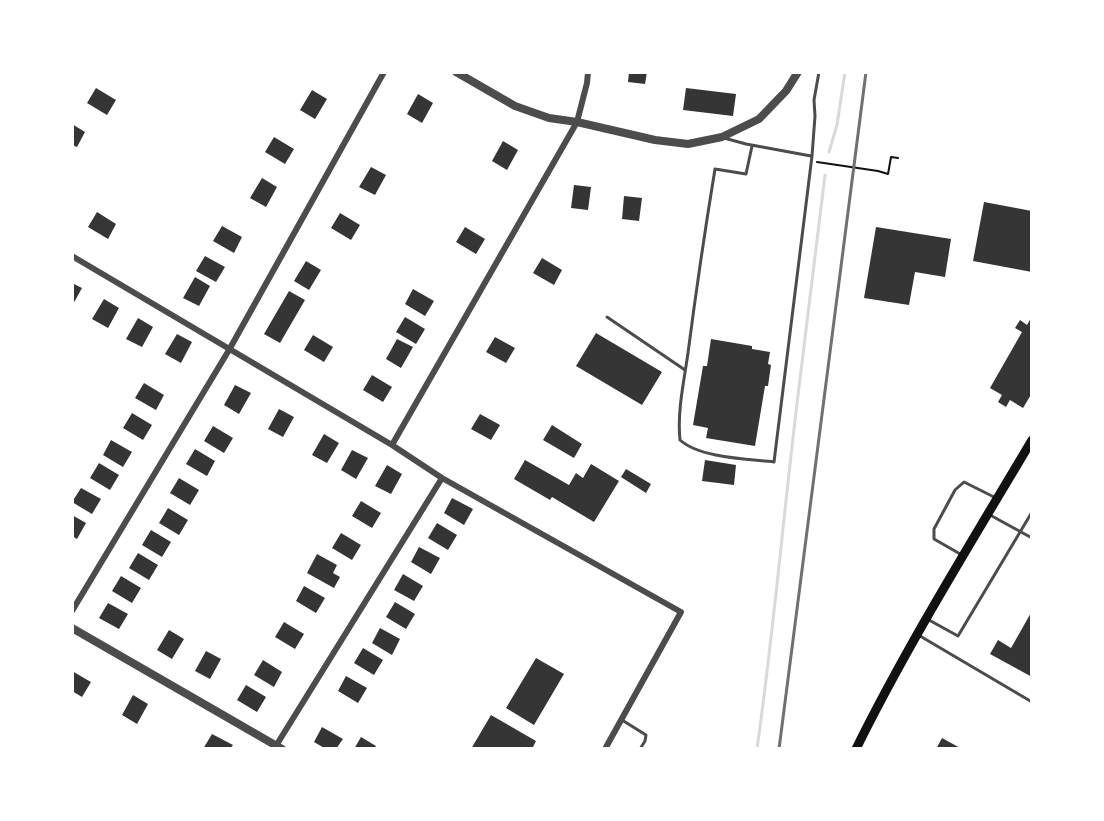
<!DOCTYPE html>
<style>
body{margin:0}
#map{position:relative;width:1104px;height:821px;overflow:hidden;background:#fff;font-family:Inter,sans-serif}
canvas{display:block}
.frame{position:absolute;inset:0;border:74px solid #fff;pointer-events:none}
</style>
<div id="map">
<canvas width="1104" height="821"></canvas>
<div class="frame"></div>
</div>
<script>
const ctx = document.querySelector('canvas').getContext('2d');
ctx.lineJoin = 'round';
function trace(path, color, width, dash) { ctx.strokeStyle = color; ctx.lineWidth = width; ctx.lineCap = dash ? 'butt' : 'round'; ctx.setLineDash(dash || []); ctx.stroke(path); }
function fill(path, color) { ctx.fillStyle = color; ctx.fill(path, 'evenodd'); }
trace(new Path2D(`
 M 829,152 L 837,125 L 845,72
 M 757,749 C 774,629 784,508 799,387 C 807,317 816,246 825,175`), '#d9d9d9', 3);
fill(new Path2D(`
 M 629,72 L 647,72 L 645,84 L 628,82 Z
 M 96,88 L 116,100 L 107,115 L 87,103 Z
 M 686,88 L 736,94 L 733,116 L 683,110 Z
 M 312,90 L 327,99 L 315,119 L 300,110 Z
 M 418,94 L 433,103 L 422,123 L 407,114 Z
 M 72,124 L 85,132 L 77,147 L 72,145 Z
 M 274,137 L 294,149 L 285,164 L 265,152 Z
 M 503,141 L 518,150 L 507,170 L 492,161 Z
 M 371,167 L 386,175 L 375,195 L 359,187 Z
 M 262,178 L 277,187 L 266,207 L 250,198 Z
 M 574,185 L 591,187 L 588,210 L 571,208 Z
 M 624,196 L 642,198 L 639,221 L 622,219 Z
 M 984,202 L 1032,211 L 1032,272 L 973,261 Z
 M 97,212 L 116,224 L 108,239 L 88,227 Z
 M 340,213 L 360,225 L 351,240 L 331,228 Z
 M 222,226 L 242,237 L 234,253 L 213,241 Z
 M 465,227 L 485,239 L 476,254 L 456,242 Z
 M 876,227 L 951,239 L 945,277 L 915,272 L 909,305 L 864,298 Z
 M 205,256 L 225,267 L 216,282 L 196,271 Z
 M 542,258 L 562,270 L 554,285 L 533,273 Z
 M 306,261 L 321,270 L 309,290 L 294,281 Z
 M 195,277 L 210,286 L 199,306 L 183,298 Z
 M 72,283 L 82,288 L 72,306 Z
 M 413,289 L 434,301 L 425,316 L 405,304 Z
 M 289,291 L 305,300 L 280,343 L 264,334 Z
 M 104,299 L 119,308 L 108,328 L 92,319 Z
 M 1032,316 L 1032,393 L 1023,408 L 1010,400 L 1006,407 L 998,402 L 1002,395 L 990,388 L 1022,332 L 1015,328 L 1020,320 L 1027,325 Z
 M 405,317 L 425,329 L 416,344 L 396,332 Z
 M 138,318 L 153,327 L 142,347 L 126,339 Z
 M 596,333 L 662,372 L 642,405 L 576,366 Z
 M 177,334 L 192,342 L 181,363 L 165,354 Z
 M 313,335 L 333,347 L 324,362 L 304,350 Z
 M 495,337 L 515,348 L 506,363 L 486,352 Z
 M 397,339 L 413,347 L 401,368 L 386,359 Z
 M 711,339 L 752,346 L 752,349 L 770,352 L 768,364 L 771,365 L 768,386 L 765,386 L 755,446 L 706,438 L 708,428 L 693,425 L 703,366 L 707,366 Z
 M 372,375 L 392,387 L 383,402 L 363,390 Z
 M 144,383 L 164,395 L 156,410 L 135,398 Z
 M 235,385 L 251,393 L 239,414 L 224,405 Z
 M 279,409 L 294,417 L 283,437 L 268,429 Z
 M 132,413 L 152,425 L 143,440 L 123,428 Z
 M 480,414 L 500,425 L 491,440 L 471,429 Z
 M 552,425 L 582,444 L 574,458 L 543,440 Z
 M 213,426 L 233,438 L 224,453 L 204,441 Z
 M 324,434 L 339,443 L 327,463 L 312,455 Z
 M 111,440 L 132,452 L 123,467 L 103,455 Z
 M 195,449 L 215,461 L 207,476 L 186,464 Z
 M 352,450 L 368,458 L 356,479 L 341,470 Z
 M 525,460 L 569,485 L 576,473 L 583,478 L 591,464 L 619,481 L 594,522 L 552,497 L 550,500 L 514,479 Z
 M 705,460 L 736,465 L 734,485 L 702,481 Z
 M 99,463 L 119,475 L 110,490 L 90,478 Z
 M 387,465 L 402,474 L 391,494 L 375,486 Z
 M 626,469 L 651,484 L 646,493 L 621,477 Z
 M 179,478 L 199,490 L 190,505 L 170,493 Z
 M 81,488 L 101,499 L 92,514 L 72,502 Z
 M 452,498 L 473,509 L 464,525 L 444,513 Z
 M 361,501 L 381,513 L 372,528 L 352,516 Z
 M 168,508 L 188,520 L 179,535 L 159,523 Z
 M 72,515 L 86,523 L 77,539 L 72,536 Z
 M 437,523 L 457,535 L 448,550 L 428,538 Z
 M 151,530 L 171,542 L 162,557 L 142,545 Z
 M 341,533 L 361,545 L 352,560 L 332,548 Z
 M 419,547 L 440,558 L 431,574 L 411,562 Z
 M 138,553 L 158,565 L 149,580 L 129,568 Z
 M 317,554 L 337,565 L 333,573 L 340,577 L 334,588 L 307,573 Z
 M 403,574 L 423,586 L 414,601 L 394,590 Z
 M 121,576 L 141,588 L 132,603 L 112,591 Z
 M 304,586 L 325,598 L 316,613 L 296,601 Z
 M 395,602 L 415,614 L 406,629 L 386,617 Z
 M 108,603 L 128,614 L 119,629 L 99,618 Z
 M 1032,611 L 1032,677 L 990,654 L 998,640 L 1011,648 Z
 M 284,622 L 304,634 L 295,649 L 275,637 Z
 M 380,628 L 400,639 L 392,655 L 372,643 Z
 M 169,630 L 184,639 L 172,659 L 157,650 Z
 M 363,648 L 383,660 L 374,675 L 354,663 Z
 M 206,651 L 221,659 L 210,679 L 195,671 Z
 M 536,658 L 564,674 L 534,725 L 506,708 Z
 M 263,660 L 282,672 L 274,687 L 254,675 Z
 M 72,671 L 91,682 L 82,697 L 72,691 Z
 M 346,676 L 367,688 L 358,703 L 338,691 Z
 M 246,685 L 266,697 L 257,712 L 237,700 Z
 M 133,695 L 148,704 L 137,724 L 122,715 Z
 M 491,715 L 536,741 L 532,749 L 471,749 Z
 M 322,727 L 343,739 L 336,749 L 326,749 L 314,742 Z
 M 212,734 L 233,745 L 230,749 L 203,749 Z
 M 361,737 L 376,746 L 374,749 L 354,749 Z
 M 942,738 L 962,749 L 936,749 Z`), '#353535');
trace(new Path2D(`
 M 817,162 L 878,171 L 888,174 L 891,157 L 898,158`), '#111', 2);
trace(new Path2D(`
 M 724,138 L 746,144 L 811,156
 M 752,146 L 746,174 L 715,169 C 705,230 696,291 688,353 C 684,381 677,412 680,440 C 700,458 747,459 774,462 L 812,156 L 815,116 L 814,100 L 819,72
 M 607,317 L 685,370
 M 990,515 L 1032,538
 M 962,555 L 934,539 L 934,529 L 955,490 L 964,482 L 996,498
 M 929,620 L 958,636 L 1032,512
 M 920,636 L 1032,702
 M 622,720 L 646,735 L 645,741 L 640,749`), '#4c4c4c', 3);
trace(new Path2D(`
 M 72,256 L 392,445 L 442,478 L 681,612 L 605,749
 M 392,445 L 577,122 L 587,83 L 588,72
 M 72,611 L 229,350 L 384,72
 M 274,749 L 442,478`), '#4c4c4c', 6);
trace(new Path2D(`
 M 456,72 L 515,106 L 549,118 L 577,122 L 655,140 L 688,144 L 722,137 L 759,119 L 786,91 L 798,72
 M 72,628 L 282,749`), '#4c4c4c', 8);
trace(new Path2D(`
 M 856,749 C 908,644 972,541 1032,440`), '#111', 9);
trace(new Path2D(`
 M 779,749 L 866,72`), '#707070', 3);
</script>
